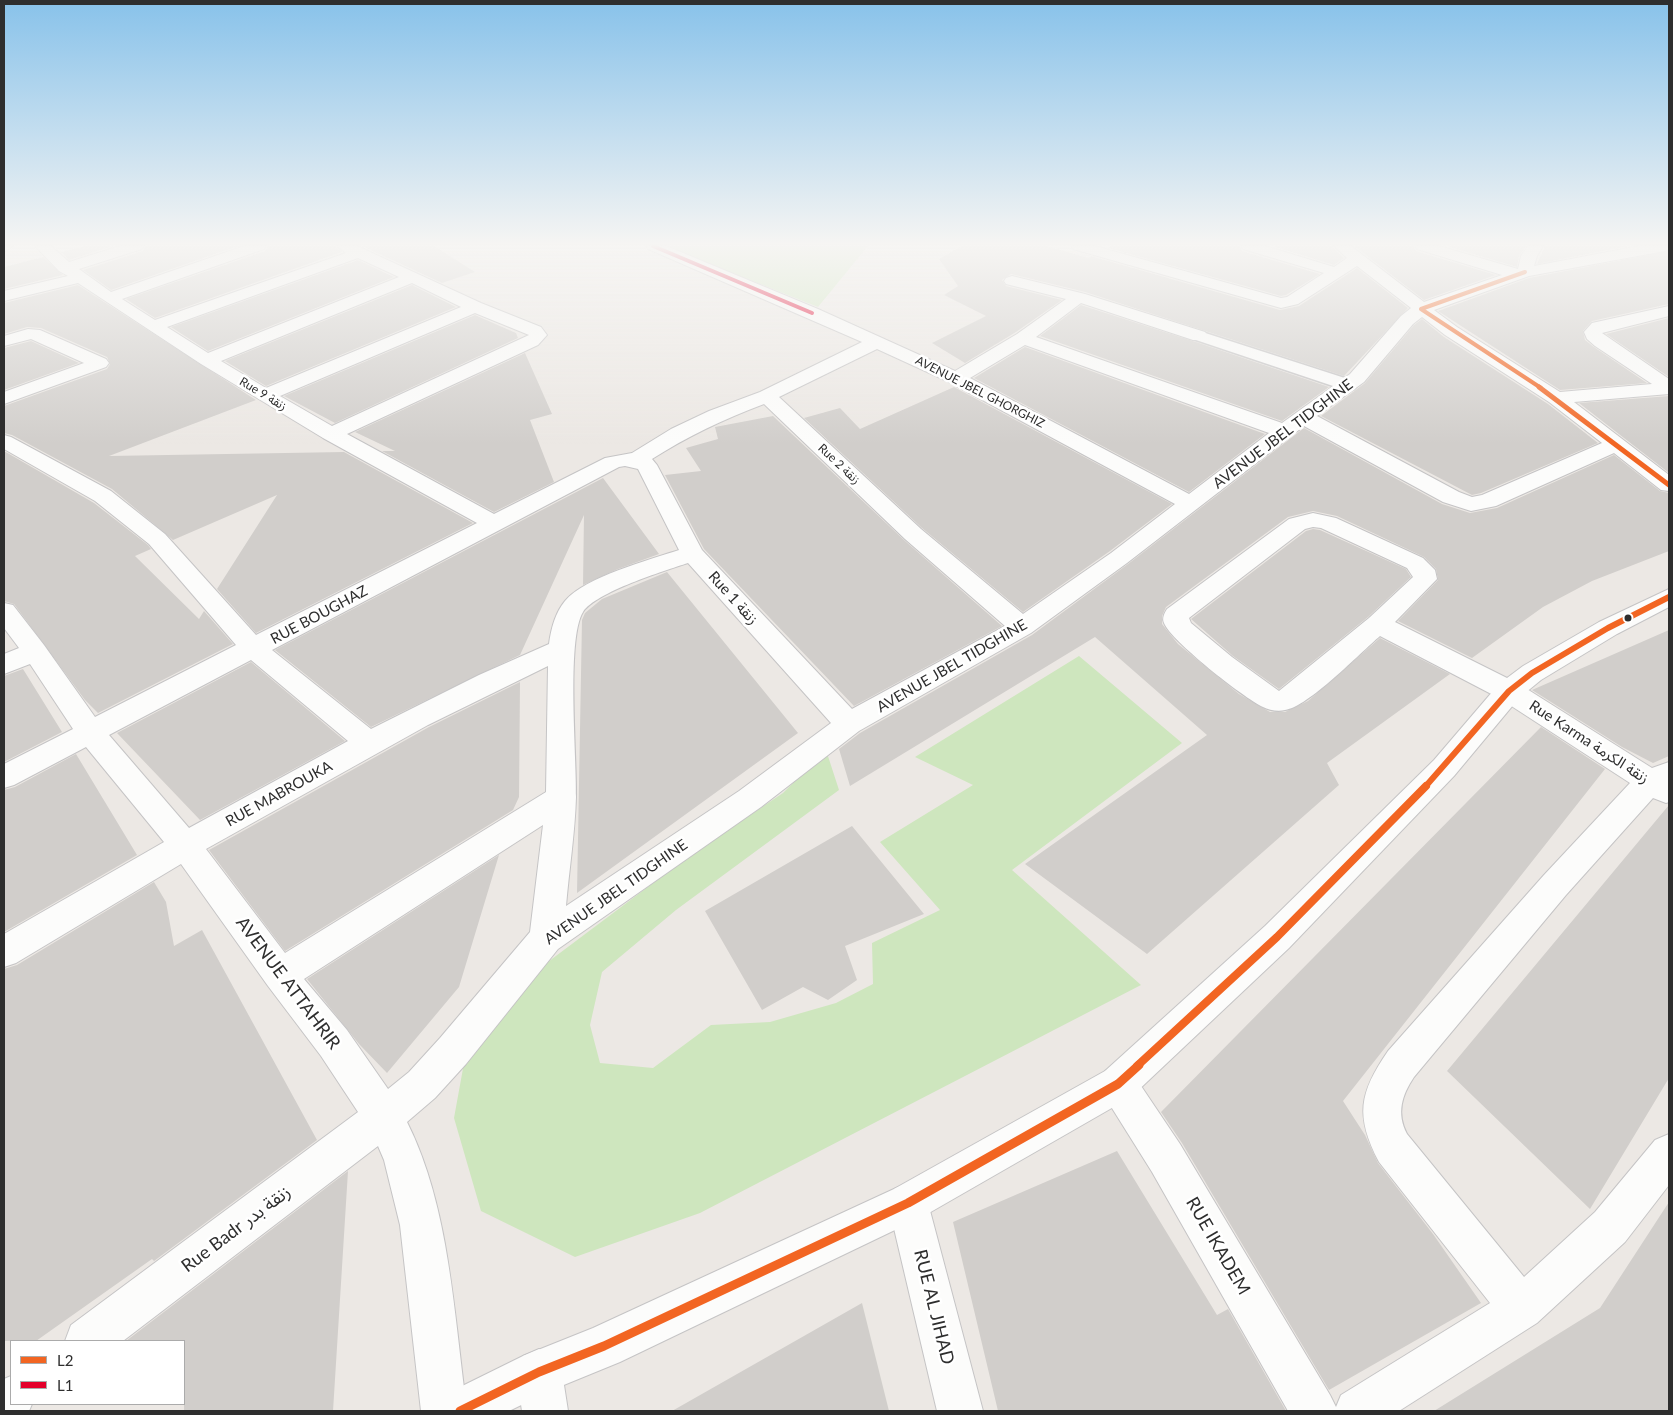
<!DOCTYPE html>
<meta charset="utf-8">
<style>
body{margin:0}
#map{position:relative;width:1673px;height:1415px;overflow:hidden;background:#ece8e4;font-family:Lato,sans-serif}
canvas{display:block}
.frame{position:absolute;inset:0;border:5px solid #2e2e2e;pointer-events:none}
.legend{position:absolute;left:10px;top:1340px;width:175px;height:65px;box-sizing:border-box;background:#fff;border:1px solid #ababab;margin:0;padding:6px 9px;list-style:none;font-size:15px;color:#2e2e2e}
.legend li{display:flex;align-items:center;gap:10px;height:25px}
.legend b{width:25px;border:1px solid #ababab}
</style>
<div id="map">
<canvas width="1673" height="1415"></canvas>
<div class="frame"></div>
<ul class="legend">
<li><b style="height:6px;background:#f26522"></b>L2</li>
<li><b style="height:6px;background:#e4002b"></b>L1</li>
</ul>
</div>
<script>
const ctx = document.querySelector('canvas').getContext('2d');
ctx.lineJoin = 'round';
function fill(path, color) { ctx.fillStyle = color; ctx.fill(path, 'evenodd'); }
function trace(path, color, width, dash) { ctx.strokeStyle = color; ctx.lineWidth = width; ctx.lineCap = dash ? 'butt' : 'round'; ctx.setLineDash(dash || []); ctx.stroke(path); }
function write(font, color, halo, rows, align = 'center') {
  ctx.font = font + ' Lato,"Noto Sans Arabic",sans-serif'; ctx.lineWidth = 5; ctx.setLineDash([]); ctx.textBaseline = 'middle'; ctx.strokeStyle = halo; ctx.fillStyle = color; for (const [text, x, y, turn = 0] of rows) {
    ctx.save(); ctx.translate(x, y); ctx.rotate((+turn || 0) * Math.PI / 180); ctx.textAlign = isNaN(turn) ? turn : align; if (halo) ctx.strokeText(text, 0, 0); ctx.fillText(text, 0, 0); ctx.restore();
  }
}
fill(new Path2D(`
 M 664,246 L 868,246 L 818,307 Z
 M 1079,656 L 1182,743 L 1012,870 L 1141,985 L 700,1213 L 575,1257 L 481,1211 L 454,1118 L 464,1063 L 500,998 L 693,853 L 783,793 L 826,750 L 839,790 L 676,910 L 602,972 L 590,1025 L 600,1063 L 653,1068 L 711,1025 L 770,1022 L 836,1003 L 873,984 L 872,943 L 940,910 L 880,842 L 973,785 L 915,757 Z`), '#cee6be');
fill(new Path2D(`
 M 85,246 L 113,246 L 69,260 L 61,252 Z
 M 146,246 L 238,246 L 111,290 L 83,270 L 143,251 Z
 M 268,246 L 335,246 L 342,252 L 155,318 L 126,299 L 265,251 Z
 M 362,246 L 434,246 L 475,272 L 442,283 Z
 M 961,246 L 1046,246 L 1089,258 L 1091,256 L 1280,310 L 1299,306 L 1357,268 L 1408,308 L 1344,376 L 1085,292 L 1011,274 L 1002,280 L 1006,286 L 1062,300 L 1016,332 L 965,363 L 932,343 L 986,316 L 944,295 L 958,286 L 939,259 Z
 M 1111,246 L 1239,246 L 1242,251 L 1320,274 L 1286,295 L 1281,296 L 1108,248 Z
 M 1272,246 L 1332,246 L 1344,258 L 1334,265 Z
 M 1354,246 L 1413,246 L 1416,251 L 1496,275 L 1424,300 Z
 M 1446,246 L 1526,246 L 1519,256 L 1517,267 Z
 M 1545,246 L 1628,246 L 1537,264 Z
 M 1669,251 L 1669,304 L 1592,321 L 1583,331 L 1585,340 L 1594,347 L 1647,383 L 1560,390 L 1438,311 L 1529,278 Z
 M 43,257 L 63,275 L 4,289 L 4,267 Z
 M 358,260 L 394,277 L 208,351 L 171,327 Z
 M 78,285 L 256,400 L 109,456 L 344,452 L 473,523 L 256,633 L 217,589 L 277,495 L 173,540 L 112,489 L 12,435 L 4,433 L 4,406 L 107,369 L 110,364 L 107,357 L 41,328 L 27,327 L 4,334 L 4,303 Z
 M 412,285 L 456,307 L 266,386 L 225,361 Z
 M 1081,305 L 1196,342 L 1329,387 L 1282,421 L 1040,336 Z
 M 475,315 L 516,333 L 518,338 L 335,423 L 284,396 Z
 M 1669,318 L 1669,377 L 1606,334 Z
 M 1422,319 L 1444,337 L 1548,404 L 1598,443 L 1481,493 L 1472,495 L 1321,416 L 1365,383 L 1414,325 Z
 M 31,341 L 79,363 L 4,390 L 4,348 Z
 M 1025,347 L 1265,434 L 1189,492 L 974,378 Z
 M 525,353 L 552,414 L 530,420 L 554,482 L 494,512 L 382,451 L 395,451 L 355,432 Z
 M 954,387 L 1172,504 L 1110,551 L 1023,612 L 922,528 L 804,418 L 840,408 L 860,429 Z
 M 1669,396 L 1669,473 L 1579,403 Z
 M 773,416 L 904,540 L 1002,626 L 854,706 L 704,549 L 665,475 L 701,471 L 686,448 L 718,439 L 715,427 Z
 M 1304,428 L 1442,504 L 1470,513 L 1497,508 L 1614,455 L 1660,491 L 1669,493 L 1669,551 L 1592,581 L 1543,607 L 1472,658 L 1398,621 L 1438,580 L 1436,569 L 1424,557 L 1337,516 L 1313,511 L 1288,517 L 1166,607 L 1162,616 L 1162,624 L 1178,644 L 1239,694 L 1270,712 L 1285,712 L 1308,701 L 1380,638 L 1450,674 L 1327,763 L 1339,785 L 1147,954 L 1025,864 L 1207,735 L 1095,637 L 850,786 L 839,749 L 860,733 L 1032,635 L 1128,564 Z
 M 4,451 L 94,503 L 148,545 L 151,549 L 135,556 L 199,619 L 204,611 L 233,644 L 98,713 L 85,700 L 14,604 L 4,601 Z
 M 603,478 L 659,554 L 618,569 L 583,585 L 584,515 L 520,655 L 371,727 L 275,650 Z
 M 1313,529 L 1320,530 L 1406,569 L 1411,577 L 1368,617 L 1279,689 L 1233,656 L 1191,619 L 1306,531 Z
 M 667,572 L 798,733 L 577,893 L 582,620 L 585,613 L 602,599 Z
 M 1669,630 L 1669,756 L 1653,763 L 1622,747 L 1532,690 Z
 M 251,662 L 345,741 L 200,820 L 117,733 Z
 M 23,669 L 62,732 L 4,762 L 4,676 Z
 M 520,682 L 519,797 L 513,810 L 285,951 L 209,850 L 429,727 Z
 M 1541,727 L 1605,769 L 1343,1101 L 1365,1135 L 1378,1163 L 1433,1234 L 1481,1303 L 1329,1390 L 1182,1143 L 1161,1112 Z
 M 76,754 L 137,855 L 4,932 L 4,790 L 15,787 Z
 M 1669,805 L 1669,1078 L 1590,1209 L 1447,1071 Z
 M 852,826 L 924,914 L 845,946 L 857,980 L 828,1000 L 803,987 L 762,1010 L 705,911 Z
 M 499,855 L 459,987 L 387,1073 L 359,1044 L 307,979 Z
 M 154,882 L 166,902 L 174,946 L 202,930 L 317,1140 L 154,1261 L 152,1259 L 36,1341 L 4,1341 L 4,969 L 17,965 Z
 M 1117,1151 L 1217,1315 L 1228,1309 L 1286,1411 L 998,1411 L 953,1222 Z
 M 348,1171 L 333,1411 L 184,1411 L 184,1341 L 126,1341 Z
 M 1669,1202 L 1669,1411 L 1434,1411 L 1600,1308 Z
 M 862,1303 L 889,1411 L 672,1411 Z`), '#d1cecb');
const pedestrian = new Path2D(`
 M 1199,331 L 1354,381 L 1357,385 L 1354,389 L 1342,389 L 1193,339 L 1191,336 Z`);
const minor = new Path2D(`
 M 35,246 L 51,246 L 69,262 L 120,246 L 144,246 L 142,249 L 79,269 L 111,292 L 244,246 L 266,246 L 264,249 L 122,299 L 155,320 L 346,253 L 337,246 L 357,246 L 481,303 L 541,327 L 547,335 L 538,345 L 347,434 L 494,514 L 605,458 L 632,453 L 671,429 L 709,411 L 760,392 L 862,342 L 648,249 L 646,246 L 666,246 L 818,309 L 955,371 L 1017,334 L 1066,299 L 1006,284 L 1004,281 L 1006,278 L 1012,276 L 1085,294 L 1205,332 L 1208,336 L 1205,340 L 1193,340 L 1081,303 L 1036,337 L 1282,423 L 1350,374 L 1401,316 L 1411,308 L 1357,266 L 1298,304 L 1281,308 L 1073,249 L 1071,246 L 1095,246 L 1281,298 L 1287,297 L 1324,273 L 1243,249 L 1241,246 L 1265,246 L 1334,267 L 1347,258 L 1334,246 L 1351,246 L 1424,302 L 1502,275 L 1417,249 L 1415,246 L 1439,246 L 1518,269 L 1521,256 L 1528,246 L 1543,246 L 1537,256 L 1534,266 L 1639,246 L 1669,246 L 1669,249 L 1665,251 L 1529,276 L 1434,310 L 1457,327 L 1560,392 L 1652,384 L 1595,346 L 1587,339 L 1584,332 L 1592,323 L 1669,306 L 1669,316 L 1602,333 L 1669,379 L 1669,394 L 1574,402 L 1669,475 L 1669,491 L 1661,490 L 1614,453 L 1496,506 L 1471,511 L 1443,502 L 1304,426 L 1127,563 L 1031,633 L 859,731 L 761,807 L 558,949 L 466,1064 L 435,1098 L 407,1122 C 450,1207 454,1317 467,1411 L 421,1411 L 400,1225 L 384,1160 L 378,1146 L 123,1341 L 65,1341 L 71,1325 L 358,1112 L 321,1056 L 268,986 L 181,864 L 16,963 L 4,967 L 4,934 L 164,842 L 86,747 L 14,785 L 4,788 L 4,764 L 73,729 L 30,664 L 4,674 L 4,654 L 19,648 L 4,628 L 4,603 L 13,605 L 44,645 L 95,717 L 236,645 L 149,544 L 95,501 L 4,449 L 4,435 L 11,437 L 111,491 L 165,534 L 256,635 L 477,523 L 323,438 L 201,364 L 78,283 L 4,301 L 4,291 L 68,276 L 59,271 ZM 358,258 L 399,277 L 208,353 L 167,327 ZM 412,283 L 461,307 L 266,388 L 221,361 ZM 475,313 L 529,335 L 332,426 L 280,396 ZM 1422,317 L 1445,335 L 1549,402 L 1602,443 L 1482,495 L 1472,497 L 1459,492 L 1317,416 L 1364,382 L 1413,324 ZM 1025,345 L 1269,433 L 1189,494 L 970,378 ZM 877,349 L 949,382 L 1175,504 L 1111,553 L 1023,614 L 921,529 L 779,397 ZM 764,404 L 905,539 L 1005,626 L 852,709 L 702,550 L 657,465 L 652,459 C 688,436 724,419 764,404 ZM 625,466 L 638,469 L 679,550 C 649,560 585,577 565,601 C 555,613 551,629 549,644 L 479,675 L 371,729 L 272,650 L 619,467 ZM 688,563 L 831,723 L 739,791 L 566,906 C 569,870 575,833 576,797 C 577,759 566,639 583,612 C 596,592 664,571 688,563 ZM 251,660 L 348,741 L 189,828 L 109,735 ZM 548,666 L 546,792 L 285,953 L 206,849 L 428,725 ZM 543,825 L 530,932 L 440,1038 L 409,1072 L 388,1089 L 347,1030 L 304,979 Z
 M 28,329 L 40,330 L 106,359 L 109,363 L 106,367 L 4,404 L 4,392 L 84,363 L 31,339 L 4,346 L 4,336 Z
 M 1313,513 L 1336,518 L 1423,558 L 1435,570 L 1437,579 L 1395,622 L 1519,684 L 1652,768 L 1669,762 L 1669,802 L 1666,803 L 1653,798 L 1566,895 L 1414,1077 C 1402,1095 1396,1113 1407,1134 L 1524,1277 L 1595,1212 L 1655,1140 L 1669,1134 L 1669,1185 L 1625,1242 L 1537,1323 L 1399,1411 L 1288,1411 L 1152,1172 L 1105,1097 L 1099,1084 L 1105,1071 L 1118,1065 L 1131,1071 L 1180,1144 L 1330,1395 L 1336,1407 L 1341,1395 L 1490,1303 L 1379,1162 C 1355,1116 1359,1093 1388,1051 L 1544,875 L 1630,783 L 1499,698 L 1380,636 C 1360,653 1308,707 1285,710 C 1278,712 1269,710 1263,707 C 1244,698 1171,641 1164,623 C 1162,618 1164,614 1167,609 L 1289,519 ZM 1313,527 L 1321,528 L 1407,568 L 1413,577 L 1369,618 L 1279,691 L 1232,657 L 1191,623 L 1189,618 L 1305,529 Z
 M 908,1183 L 922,1189 L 928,1203 L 983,1411 L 937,1411 L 888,1203 L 894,1189 Z
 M 539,1349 L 555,1356 L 562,1372 L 568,1411 L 522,1411 L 516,1372 L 523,1356 Z
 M 11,1376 L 11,1404 L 32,1404 L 29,1411 L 4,1411 L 4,1379 Z`);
const tertiary = new Path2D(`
 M 4,246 L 13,246 L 4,252 Z
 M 1669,589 L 1669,607 L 1617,634 L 1541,680 L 1519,698 L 1454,776 L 1289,948 L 1131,1097 L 922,1217 L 620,1362 L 554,1389 L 509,1411 L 437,1411 L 444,1395 L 523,1356 L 593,1328 L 894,1189 L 1105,1071 L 1265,926 L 1434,760 L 1499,684 L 1523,666 L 1599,622 Z`);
trace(pedestrian, '#c5c4c5', 3);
trace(minor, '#c5c4c5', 2);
trace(tertiary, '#c5c4c5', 2);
fill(pedestrian, '#fcfcfb');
fill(minor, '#fcfcfb');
fill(tertiary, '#fcfcfb');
trace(new Path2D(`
 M 1421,309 L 1541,388
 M 1421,309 L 1525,272`), '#f26522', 4);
trace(new Path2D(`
 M 1539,387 L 1669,485`), '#f26522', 5);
trace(new Path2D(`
 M 1425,787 L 1509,691 L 1532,673 L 1608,628 L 1669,597`), '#f26522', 6);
trace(new Path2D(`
 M 1137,1066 L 1277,937 L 1426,786`), '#f26522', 8);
trace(new Path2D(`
 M 460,1411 L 539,1372 L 604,1346 L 908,1203 L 1118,1084 L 1139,1065`), '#f26522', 9);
trace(new Path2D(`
 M 653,246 L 812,313`), '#e4002b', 4);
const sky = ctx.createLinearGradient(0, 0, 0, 444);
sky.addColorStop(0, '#88c2ea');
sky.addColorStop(0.55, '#f6f5f3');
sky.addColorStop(1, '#f6f5f300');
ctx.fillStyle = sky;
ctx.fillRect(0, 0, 1673, 444);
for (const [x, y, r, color] of [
 [1628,618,4.5,"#2e2e2e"]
]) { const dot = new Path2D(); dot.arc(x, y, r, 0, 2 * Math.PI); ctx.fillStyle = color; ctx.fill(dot); trace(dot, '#fff', 2); }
write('12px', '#2e2e2e', '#fff', [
 ["AVENUE JBEL GHORGHIZ",980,392,27],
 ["Rue 9 زنقة",263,394,31],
 ["Rue 2 زنقة",839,464,43]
]);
write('15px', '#2e2e2e', '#fff', [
 ["AVENUE JBEL TIDGHINE",1283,434,-37],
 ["Rue 1 زنقة",733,598,48],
 ["RUE BOUGHAZ",319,615,-28],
 ["AVENUE JBEL TIDGHINE",952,666,-30],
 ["Rue Karma زنقة الكرمة",1589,742,33],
 ["RUE MABROUKA",279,794,-29],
 ["AVENUE JBEL TIDGHINE",616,892,-35]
]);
write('18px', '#2e2e2e', '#fff', [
 ["AVENUE ATTAHRIR",288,983,53],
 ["Rue Badr زنقة بدر",236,1229,-37],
 ["RUE IKADEM",1218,1246,60],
 ["RUE AL JIHAD",934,1307,76]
]);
</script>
